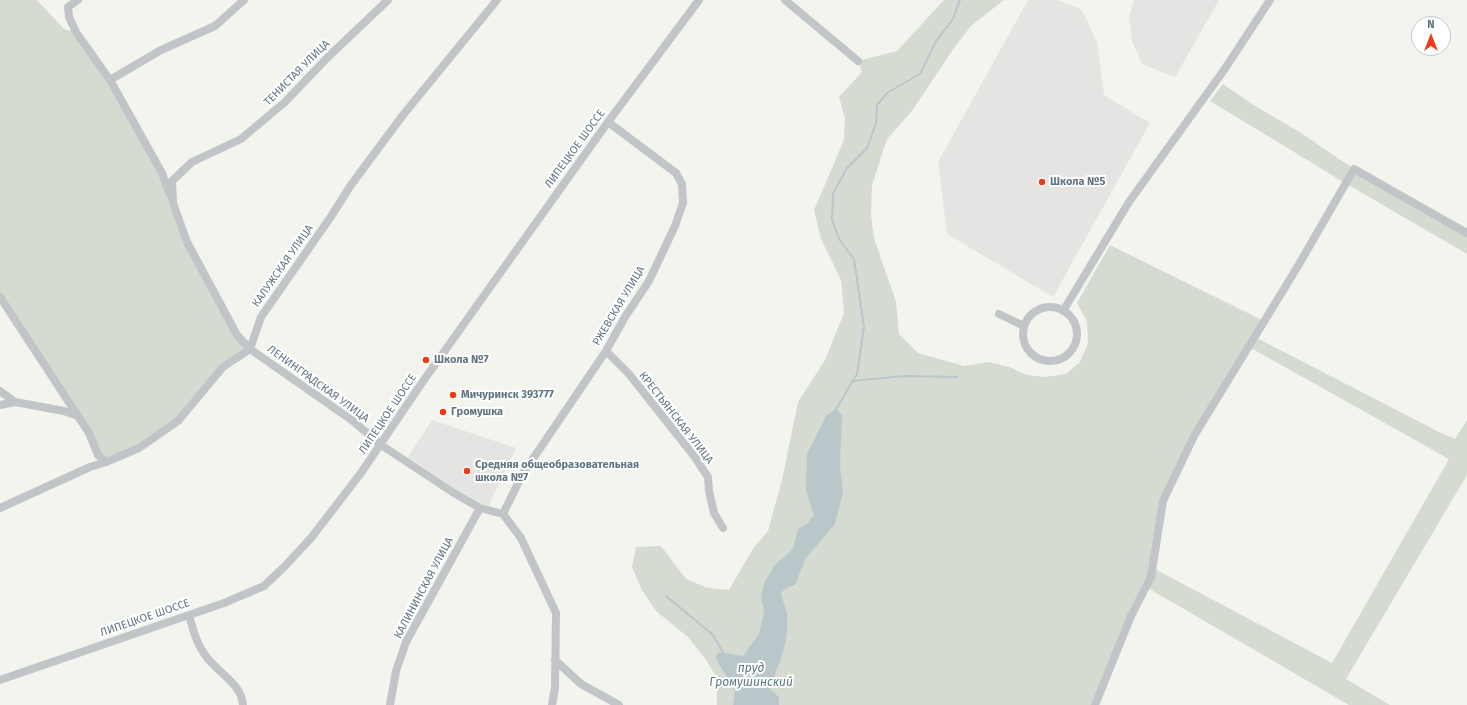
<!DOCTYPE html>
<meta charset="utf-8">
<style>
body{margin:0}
#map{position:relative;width:1467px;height:705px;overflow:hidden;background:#f4f4ef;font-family:"Fira Sans",sans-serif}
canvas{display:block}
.north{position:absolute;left:1411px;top:16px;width:40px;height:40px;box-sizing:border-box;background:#fff;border:1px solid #c0c8cd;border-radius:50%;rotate:0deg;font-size:11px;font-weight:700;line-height:16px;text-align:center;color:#617582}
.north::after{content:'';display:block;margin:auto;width:14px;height:18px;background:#eb3c18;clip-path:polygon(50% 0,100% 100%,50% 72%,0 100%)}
</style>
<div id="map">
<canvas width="1467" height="705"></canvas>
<div class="north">N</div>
</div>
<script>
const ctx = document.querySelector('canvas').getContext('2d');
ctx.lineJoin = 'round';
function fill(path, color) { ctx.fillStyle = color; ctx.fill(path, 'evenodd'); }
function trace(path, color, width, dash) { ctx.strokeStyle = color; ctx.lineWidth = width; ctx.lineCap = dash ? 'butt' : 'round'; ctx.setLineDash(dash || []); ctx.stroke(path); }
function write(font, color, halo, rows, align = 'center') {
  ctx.font = font + ' "Fira Sans",sans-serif'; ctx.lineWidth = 4; ctx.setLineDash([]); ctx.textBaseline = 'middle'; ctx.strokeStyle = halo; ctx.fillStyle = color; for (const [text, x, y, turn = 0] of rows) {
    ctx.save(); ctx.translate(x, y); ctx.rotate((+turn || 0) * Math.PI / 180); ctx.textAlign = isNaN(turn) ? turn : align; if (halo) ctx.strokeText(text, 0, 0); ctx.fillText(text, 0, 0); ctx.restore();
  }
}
fill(new Path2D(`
 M 1028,0 L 1059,0 L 1082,10 L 1097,42 L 1104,95 L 1150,123 L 1053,297 L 947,234 L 938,162 Z
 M 1134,0 L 1219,0 L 1175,77 L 1142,64 L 1132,41 L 1129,18 Z
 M 432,420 L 516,448 L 488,507 L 449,485 L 408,457 Z`), '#e4e5e3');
fill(new Path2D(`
 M 0,0 L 37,0 L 64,29 L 76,32 L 162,173 L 187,242 L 211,288 L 250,349 L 223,367 L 178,421 L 106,462 L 0,297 Z
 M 944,0 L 1004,0 L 971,26 L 954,48 L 912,111 L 887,139 L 872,185 L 871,216 L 874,238 L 896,302 L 899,334 L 918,353 L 964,366 L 989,362 L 1009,367 L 1027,375 L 1045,377 L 1066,374 L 1080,362 L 1088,343 L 1087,322 L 1077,303 L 1110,245 L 1264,321 L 1255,337 L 1443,434 L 1455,439 L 1467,420 L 1467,475 L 1346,679 L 1390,705 L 1349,705 L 1146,587 L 1095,705 L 717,705 L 717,678 L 706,660 L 689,638 L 656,611 L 642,590 L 632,567 L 636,547 L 661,546 L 686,579 L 708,588 L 729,590 L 754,547 L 768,531 L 782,480 L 798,402 L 825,360 L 844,313 L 841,280 L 821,239 L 814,210 L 844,140 L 845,118 L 839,97 L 862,72 L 858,61 L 897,51 ZM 1249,347 L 1449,459 L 1332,663 L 1153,568 L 1163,501 L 1194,436 Z
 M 1223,84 L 1252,104 L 1298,131 L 1354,169 L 1467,233 L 1467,254 L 1345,183 L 1210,101 Z`), '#d5dbd0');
fill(new Path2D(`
 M 836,409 L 842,415 L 840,467 L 843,492 L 835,524 L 806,558 L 795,585 L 786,588 L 781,593 C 782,600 786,607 787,614 C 790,638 779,667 769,688 L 779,697 L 779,705 L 733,705 L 735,691 L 718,662 L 716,656 L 719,652 L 743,656 L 759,634 L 764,612 L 761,596 L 765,581 L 775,565 L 793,549 L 798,529 L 807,524 L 814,515 L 806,491 L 807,454 L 826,416 Z`), '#b9c7cb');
trace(new Path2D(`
 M 852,381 L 904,376 L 957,377
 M 836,409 L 857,374 L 864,327 L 854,259 L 839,239 L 832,220 L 833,193 L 847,168 L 867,148 L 876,123 L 877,105 L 887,93 L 920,74 L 936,41 L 953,19 L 960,0
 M 666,596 L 712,634 L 723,652`), '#b9c7cb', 2);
trace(new Path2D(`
 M 78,0 L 68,7 L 69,17 L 76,32 L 110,80 L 162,173 L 170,195
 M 388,0 L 328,57 L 285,102 L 241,139 L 192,162 L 172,181 L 173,203 L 187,242 L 237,335 L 250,349 L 353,421 L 381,445 L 454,493 L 480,508 L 503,514 L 521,538 L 556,613 L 555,688 L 552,705
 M 785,0 L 858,61
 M 110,80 L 161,50 L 215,26 L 244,0
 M 0,297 L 89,433 L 98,455 L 106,462
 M1023 334a27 27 0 1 1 54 0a27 27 0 1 1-54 0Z
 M 1063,311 L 1129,202 L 1224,70 L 1270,0
 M 999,314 L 1024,326
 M 606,351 L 629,374 L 694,456 L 708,477 L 709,491 L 714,513 L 723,528
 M 0,391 L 15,402 L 64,411 L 78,416
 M 0,405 L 15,402
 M 0,508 L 90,467 L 106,462 L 139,448 L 178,421 L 223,367 L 250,349 L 261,317 L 330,218 L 351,185 L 403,115 L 497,0
 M 503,514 L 522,475 L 606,351 L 625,317 L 649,281 L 675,226 L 683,203 L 682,184 L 676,173 L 608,122
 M 189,615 C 193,629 196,643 205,655 C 217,673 241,682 243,705
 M 555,660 L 581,684 L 619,705
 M 0,680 L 224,603 L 264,586 L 285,566 L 311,538 L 361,473 L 419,387 L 493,283 L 608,122 L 699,0
 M 390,705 L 396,671 L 406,642 L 480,508
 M 1095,705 L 1131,616 L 1151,577 L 1163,501 L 1194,436 L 1298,266 L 1354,169 L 1467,233`), '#c1c5c8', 8);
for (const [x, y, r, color] of [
 [1042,182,4,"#eb3c18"],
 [426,360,4,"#eb3c18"],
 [453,395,4,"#eb3c18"],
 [443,412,4,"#eb3c18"],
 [467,471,4,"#eb3c18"]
]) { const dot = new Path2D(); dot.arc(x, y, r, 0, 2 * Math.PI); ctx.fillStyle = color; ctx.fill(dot); trace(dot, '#fff', 1.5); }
write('11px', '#617582', '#fff', [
 ["ТЕНИСТАЯ УЛИЦА",297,73,-45],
 ["ЛИПЕЦКОЕ ШОССЕ",575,149,-54],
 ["КАЛУЖСКАЯ УЛИЦА",283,266,-55],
 ["РЖЕВСКАЯ УЛИЦА",619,306,-59],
 ["ЛЕНИНГРАДСКАЯ УЛИЦА",318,384,36],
 ["ЛИПЕЦКОЕ ШОССЕ",388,414,-56],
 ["КРЕСТЬЯНСКАЯ УЛИЦА",676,418,52],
 ["КАЛИНИНСКАЯ УЛИЦА",424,588,-62],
 ["ЛИПЕЦКОЕ ШОССЕ",145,618,-19]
]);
write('bold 11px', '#617582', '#fff', [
 ["Школа №5",1050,182],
 ["Школа №7",434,360],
 ["Мичуринск 393777",461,395],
 ["Громушка",451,412],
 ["Средняя общеобразовательная",475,465],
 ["школа №7",475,478]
], 'left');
write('italic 12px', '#5c7880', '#fff', [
 ["пруд",751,669],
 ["Громушинский",751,683]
]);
</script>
